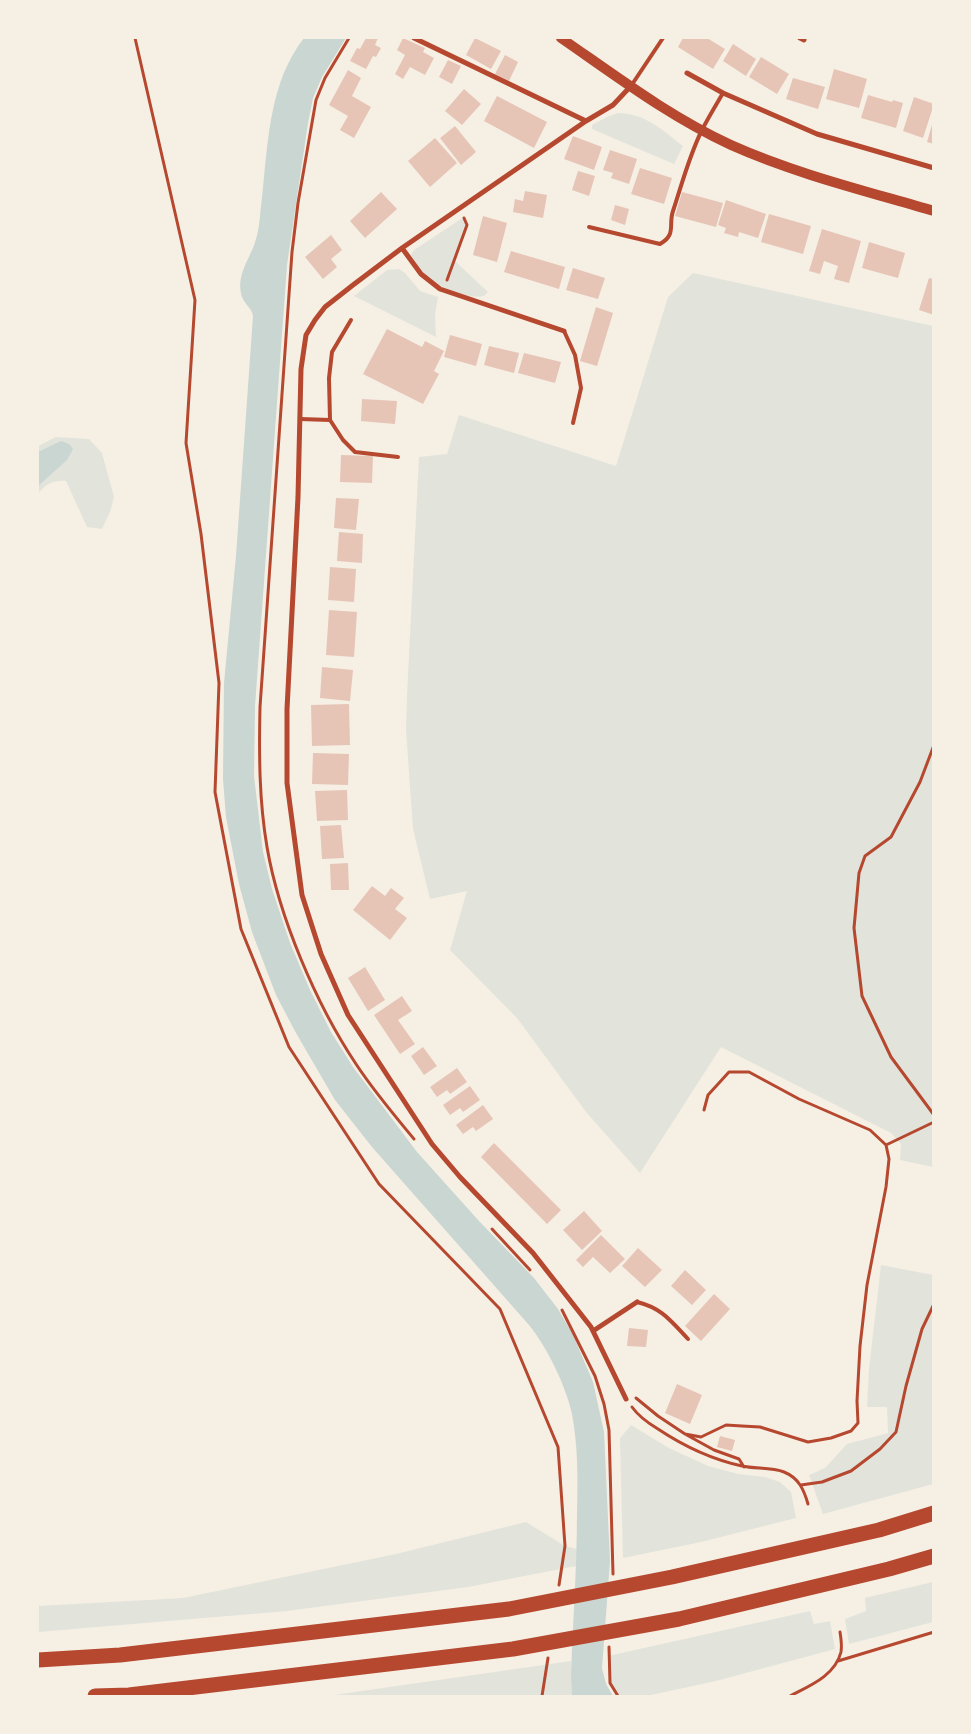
<!DOCTYPE html>
<style>
body{margin:0}
#map{position:relative;width:971px;height:1734px;overflow:hidden;background:#f6efe4;font-family:Spectral,serif}
canvas{display:block}
.frame{position:absolute;inset:0;border:39px solid #f6efe4;pointer-events:none}
</style>
<div id="map">
<canvas width="971" height="1734"></canvas>
<div class="frame"></div>
</div>
<script>
const ctx = document.querySelector('canvas').getContext('2d');
ctx.lineJoin = 'round';
function fill(path, color) { ctx.fillStyle = color; ctx.fill(path, 'evenodd'); }
function trace(path, color, width, dash) { ctx.strokeStyle = color; ctx.lineWidth = width; ctx.lineCap = dash ? 'butt' : 'round'; ctx.setLineDash(dash || []); ctx.stroke(path); }
fill(new Path2D(`
 M 618,113 C 647,114 662,130 683,146 L 674,164 L 592,129 L 592,125 L 607,117 Z
 M 464,217 L 467,225 L 455,261 L 488,292 L 484,296 C 465,300 434,285 422,272 C 418,267 415,260 411,255 L 414,250 Z
 M 399,269 L 405,273 L 420,291 L 438,297 L 435,315 L 436,337 L 354,296 L 387,270 Z
 M 693,273 L 933,326 L 933,1167 L 900,1160 L 901,1144 L 891,1133 L 721,1047 L 640,1173 L 586,1112 L 517,1018 L 450,950 L 467,891 L 430,899 L 413,829 L 406,730 L 407,695 L 419,457 L 447,454 L 459,415 L 616,466 L 668,297 Z
 M 56,437 L 89,439 L 102,453 L 114,497 L 110,512 L 102,529 L 87,527 L 66,481 C 53,480 46,484 38,494 L 38,446 Z
 M 881,1265 L 933,1275 L 933,1484 L 823,1514 L 809,1475 L 825,1468 L 847,1444 L 888,1433 L 887,1407 L 867,1407 L 869,1369 Z
 M 631,1425 L 669,1448 L 708,1466 L 738,1474 L 765,1477 L 780,1482 L 791,1492 L 796,1518 L 701,1542 L 623,1558 L 620,1438 Z
 M 526,1522 L 565,1546 L 577,1549 L 576,1566 L 468,1587 L 287,1611 L 38,1632 L 38,1606 L 183,1598 L 396,1554 Z
 M 933,1582 L 933,1622 L 849,1644 L 845,1619 L 866,1611 L 865,1598 Z
 M 810,1611 L 814,1624 L 830,1621 L 835,1649 L 716,1681 L 646,1696 L 618,1696 L 610,1683 L 608,1656 Z
 M 571,1661 L 572,1696 L 327,1696 Z`), '#e2e4dc');
fill(new Path2D(`
 M 304,38 L 346,38 L 322,77 L 313,98 L 308,123 L 287,265 L 255,706 L 254,776 L 263,852 L 272,889 L 290,943 L 310,990 L 331,1032 L 353,1067 L 417,1152 L 479,1221 L 534,1278 L 558,1309 L 573,1335 L 593,1382 L 604,1432 L 610,1561 L 602,1668 L 606,1684 L 613,1696 L 572,1696 L 571,1675 C 573,1620 577,1566 577,1512 C 578,1479 578,1446 572,1414 C 566,1386 547,1347 529,1325 L 372,1147 L 335,1100 L 296,1033 L 276,995 L 252,932 L 239,884 L 226,817 L 223,779 L 224,683 L 236,556 L 253,316 C 252,307 242,303 241,293 C 237,272 251,258 256,239 C 260,227 260,211 262,198 C 268,142 269,83 304,38 Z
 M 61,441 L 69,444 L 73,449 L 67,460 L 38,486 L 38,452 Z`), '#c9d6d2');
fill(new Path2D(`
 M 366,38 L 378,38 L 375,45 L 381,48 L 376,57 L 373,56 L 366,69 L 350,61 L 357,48 L 360,49 Z
 M 403,38 L 425,48 L 423,52 L 434,58 L 425,75 L 410,67 L 403,79 L 395,74 L 405,55 L 397,50 Z
 M 475,38 L 501,51 L 491,69 L 466,55 Z
 M 683,38 L 707,38 L 725,49 L 713,69 L 678,47 Z
 M 733,44 L 756,59 L 746,76 L 723,61 Z
 M 505,55 L 518,62 L 509,81 L 495,74 Z
 M 761,57 L 789,74 L 777,94 L 749,77 Z
 M 448,60 L 461,66 L 452,84 L 439,77 Z
 M 834,69 L 867,79 L 859,108 L 826,99 Z
 M 348,70 L 361,78 L 352,96 L 371,107 L 354,138 L 340,130 L 348,116 L 329,105 Z
 M 793,78 L 825,87 L 818,109 L 786,99 Z
 M 464,89 L 481,104 L 462,125 L 445,111 Z
 M 868,95 L 892,102 L 893,100 L 903,103 L 896,128 L 861,118 Z
 M 497,96 L 547,122 L 534,148 L 484,121 Z
 M 914,97 L 934,104 L 923,138 L 903,131 Z
 M 933,121 L 934,121 L 934,144 L 927,142 Z
 M 455,126 L 476,152 L 461,165 L 440,138 Z
 M 573,136 L 602,147 L 594,170 L 564,159 Z
 M 435,138 L 457,163 L 430,187 L 408,161 Z
 M 610,150 L 637,159 L 629,184 L 611,178 L 613,173 L 603,170 Z
 M 640,168 L 672,178 L 664,204 L 631,194 Z
 M 578,171 L 595,176 L 589,196 L 572,190 Z
 M 525,191 L 547,195 L 543,218 L 513,212 L 515,199 L 523,201 Z
 M 381,192 L 397,209 L 365,238 L 350,221 Z
 M 682,192 L 723,203 L 716,227 L 675,216 Z
 M 726,200 L 766,214 L 758,238 L 739,232 L 738,237 L 724,233 L 726,228 L 718,225 Z
 M 615,205 L 629,209 L 625,225 L 611,220 Z
 M 769,214 L 811,226 L 803,254 L 761,242 Z
 M 483,216 L 507,223 L 497,262 L 473,255 Z
 M 822,229 L 861,241 L 849,283 L 834,279 L 838,266 L 824,261 L 820,274 L 809,271 Z
 M 331,235 L 342,250 L 331,259 L 337,267 L 323,279 L 305,257 Z
 M 869,242 L 905,253 L 898,278 L 862,268 Z
 M 511,251 L 565,267 L 559,289 L 504,272 Z
 M 573,268 L 605,278 L 598,299 L 566,290 Z
 M 929,278 L 934,279 L 934,315 L 919,310 Z
 M 596,307 L 613,313 L 597,366 L 580,361 Z
 M 387,329 L 422,347 L 425,341 L 444,351 L 434,371 L 439,374 L 423,404 L 363,374 Z
 M 450,335 L 482,344 L 476,366 L 444,357 Z
 M 489,346 L 519,353 L 514,373 L 484,365 Z
 M 524,353 L 561,362 L 555,383 L 518,373 Z
 M 362,399 L 397,401 L 395,424 L 361,421 Z
 M 341,455 L 373,456 L 372,483 L 340,482 Z
 M 336,498 L 359,499 L 356,530 L 334,528 Z
 M 339,532 L 363,534 L 362,563 L 337,561 Z
 M 330,567 L 356,569 L 354,602 L 328,600 Z
 M 329,610 L 357,612 L 354,657 L 326,655 Z
 M 322,667 L 353,670 L 350,701 L 320,698 Z
 M 349,704 L 350,745 L 312,746 L 311,705 Z
 M 313,753 L 349,754 L 348,785 L 312,784 Z
 M 347,790 L 348,820 L 317,821 L 315,791 Z
 M 341,825 L 344,858 L 322,859 L 320,826 Z
 M 348,863 L 349,890 L 331,890 L 330,864 Z
 M 372,886 L 385,896 L 391,888 L 404,898 L 395,909 L 407,918 L 390,940 L 353,910 Z
 M 365,967 L 385,1000 L 368,1011 L 348,978 Z
 M 402,996 L 412,1011 L 398,1020 L 415,1044 L 400,1054 L 374,1015 Z
 M 423,1047 L 437,1066 L 424,1075 L 411,1056 Z
 M 457,1068 L 467,1082 L 450,1094 L 447,1090 L 437,1097 L 430,1087 Z
 M 470,1086 L 480,1100 L 463,1112 L 460,1108 L 450,1115 L 443,1105 Z
 M 483,1105 L 493,1119 L 476,1131 L 473,1127 L 463,1134 L 456,1125 Z
 M 494,1143 L 561,1210 L 547,1224 L 481,1157 Z
 M 584,1211 L 602,1231 L 582,1250 L 563,1230 Z
 M 601,1235 L 625,1259 L 610,1273 L 593,1257 L 583,1267 L 576,1260 Z
 M 638,1248 L 662,1270 L 645,1287 L 622,1266 Z
 M 685,1270 L 706,1290 L 692,1305 L 671,1286 Z
 M 714,1294 L 730,1309 L 701,1341 L 685,1326 Z
 M 629,1328 L 648,1330 L 646,1347 L 627,1346 Z
 M 677,1384 L 702,1395 L 690,1424 L 665,1413 Z
 M 720,1436 L 735,1440 L 732,1451 L 717,1447 Z`), '#e6c5b7');
trace(new Path2D(`
 M 135,38 L 195,300 L 186,443 L 201,534 L 219,683 L 215,792 L 241,929 L 289,1047 L 379,1184 L 500,1309 L 558,1447 L 565,1546 L 559,1585
 M 349,38 L 325,78 L 316,100 L 298,203 L 292,252 L 260,707 C 259,754 259,800 267,847 C 279,917 316,1004 356,1064 C 373,1090 394,1115 414,1139
 M 447,280 L 467,225 L 464,218
 M 934,745 L 920,782 L 891,837 L 865,856 L 859,873 L 854,928 L 862,996 L 891,1057 L 934,1115
 M 886,1145 L 934,1122
 M 492,1229 L 530,1270
 M 562,1310 L 595,1376 L 604,1404 L 609,1430 L 613,1574
 M 636,1398 L 658,1416 L 685,1434 L 714,1450 L 739,1459 L 744,1467
 M 632,1407 C 639,1417 648,1423 658,1429 C 685,1447 710,1459 742,1466 C 755,1469 772,1467 784,1472 C 799,1478 804,1490 808,1504
 M 685,1434 L 701,1437 L 726,1425 L 742,1426 L 760,1427 L 808,1442 L 831,1438 L 851,1431 L 858,1423 L 857,1401 L 860,1346 L 867,1285 L 886,1187 L 889,1159 L 886,1145 L 870,1130 L 799,1099 L 749,1072 L 729,1072 L 708,1095 L 704,1110
 M 801,1485 L 822,1482 L 851,1471 L 880,1449 L 896,1432 L 906,1386 L 922,1329 L 934,1304
 M 609,1647 L 610,1683 L 618,1696
 M 838,1661 L 934,1632
 M 542,1696 L 548,1658
 M 790,1696 C 809,1686 835,1676 841,1652 C 842,1646 841,1638 840,1632`), '#b5482f', 3);
trace(new Path2D(`
 M 631,86 L 663,38
 M 589,227 L 660,244 C 677,234 668,225 673,211 C 682,184 689,156 702,130 C 708,118 716,105 723,93
 M 564,331 L 575,355 L 581,388 L 573,423
 M 300,419 L 330,420 L 329,378 L 332,352 L 351,320
 M 330,420 L 343,440 L 355,452 L 398,457
 M 637,1302 C 662,1308 671,1321 688,1339`), '#b5482f', 4);
trace(new Path2D(`
 M 414,38 L 586,121
 M 800,38 L 804,40
 M 687,73 L 723,93 L 817,134 L 934,168
 M 402,248 L 421,274 L 440,289 L 564,331
 M 593,1331 L 637,1302
 M 626,1399 L 591,1327 L 533,1253 L 460,1177 L 432,1144 L 348,1015 L 321,954 L 302,895 L 287,783 L 287,709 L 298,497 L 301,369 L 306,335 L 315,320 L 325,307 L 353,285 L 402,248 L 586,121 L 613,105 L 630,87`), '#b5482f', 5);
trace(new Path2D(`
 M 561,38 C 616,76 670,117 731,145 C 796,174 866,191 934,211`), '#b5482f', 10);
trace(new Path2D(`
 M 38,1660 L 120,1655 L 509,1609 L 672,1577 L 879,1530 L 934,1513
 M 95,1696 L 129,1695 L 513,1649 L 679,1619 L 889,1569 L 934,1556`), '#b5482f', 15);
</script>
